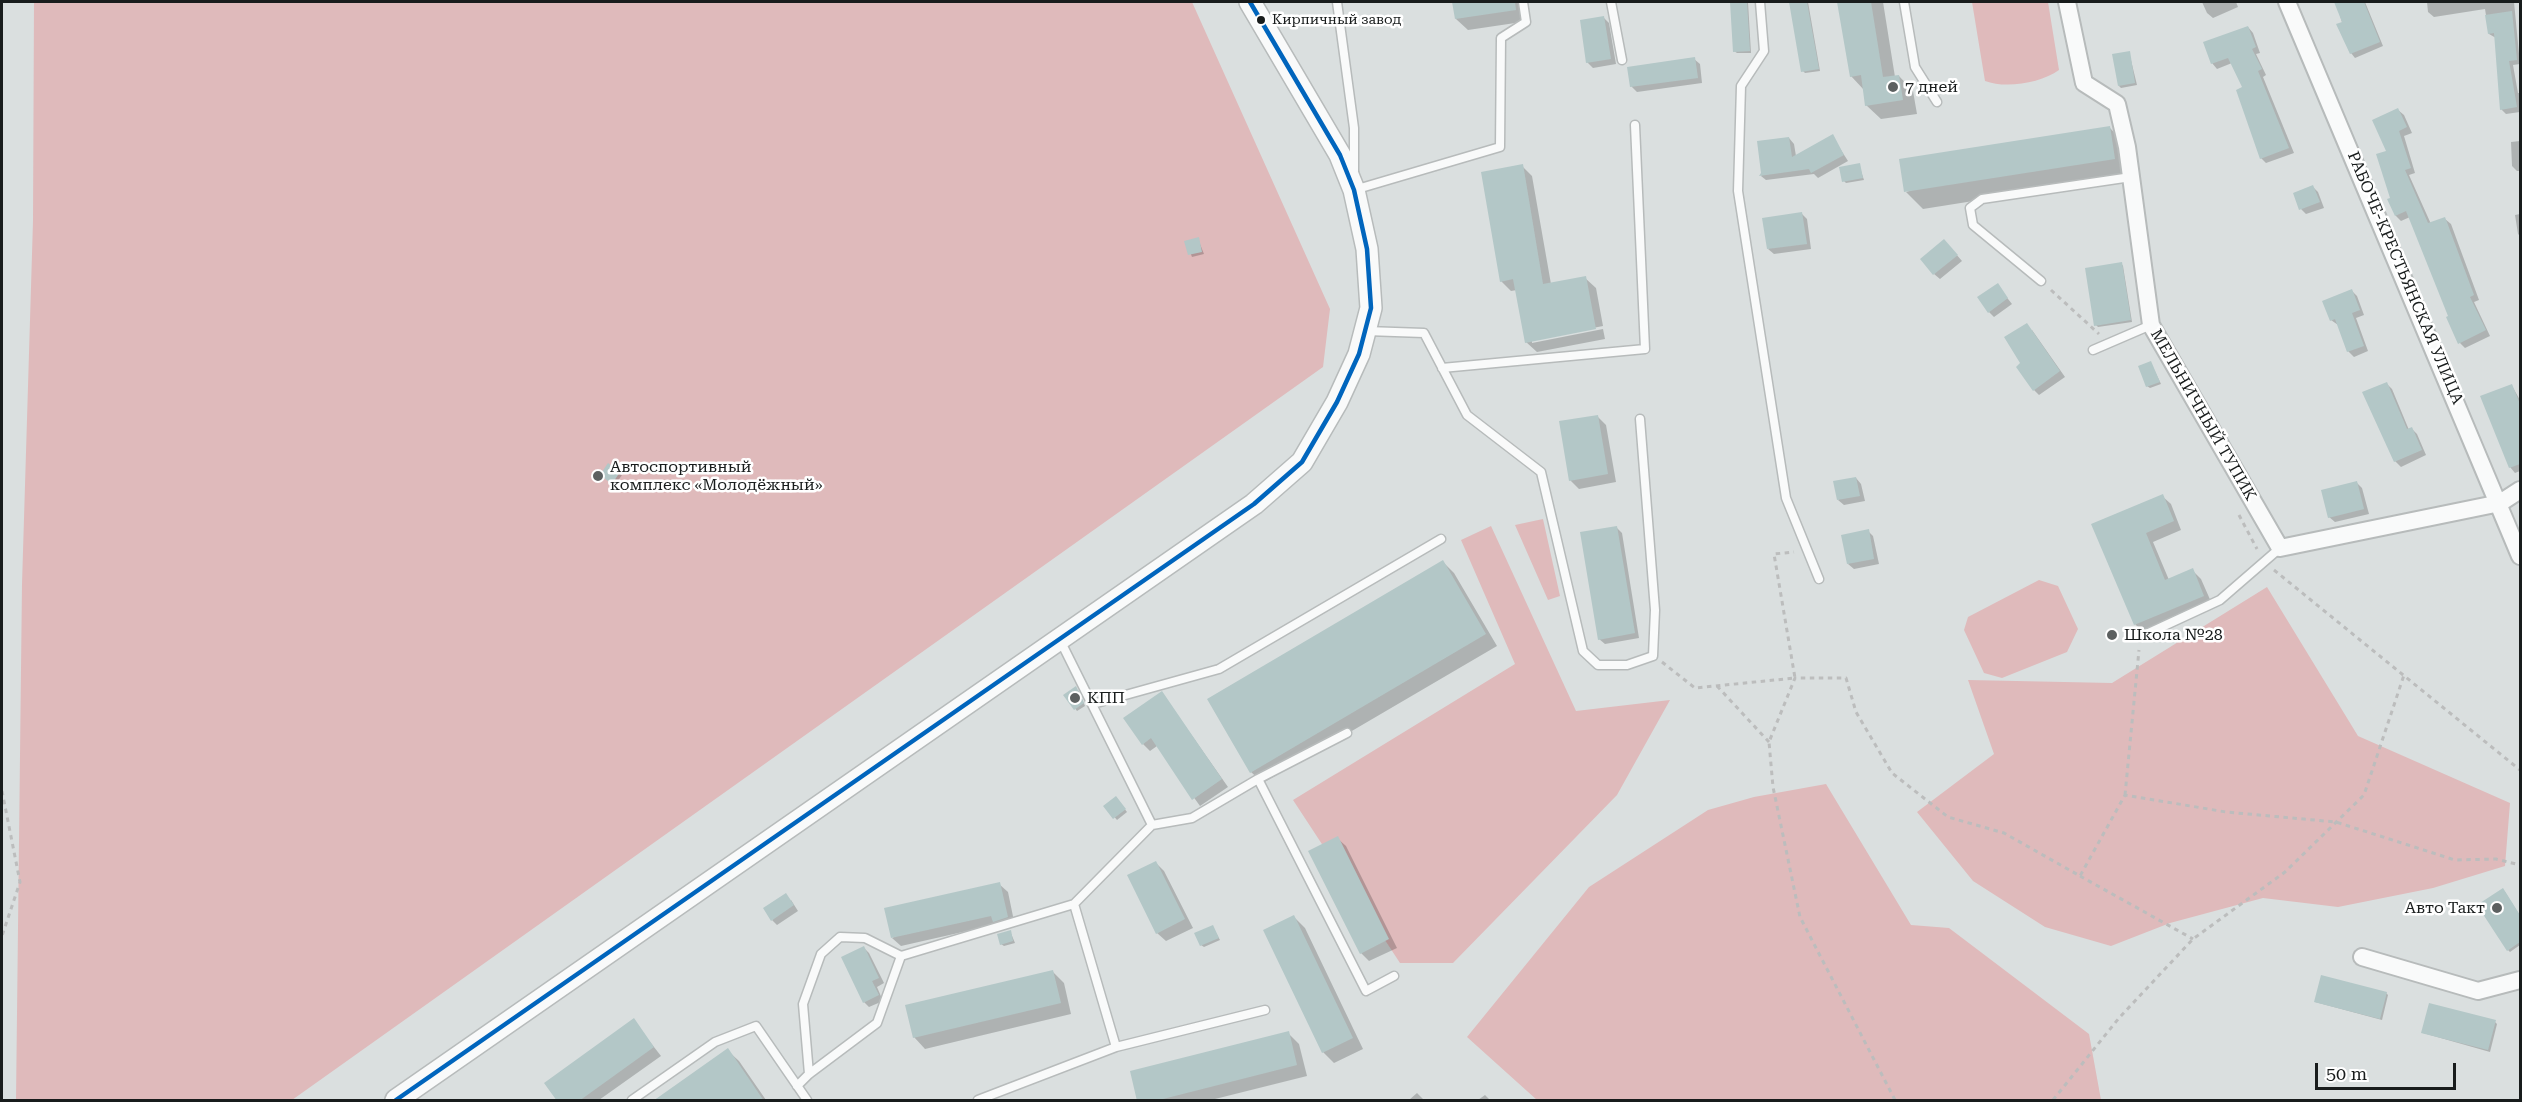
<!DOCTYPE html>
<meta charset="utf-8">
<style>
body{margin:0}
#map{position:relative;width:2522px;height:1102px;overflow:hidden;background:#dadfdf;font-family:"Roboto Serif",serif}
canvas{display:block}
.frame{position:absolute;inset:0;border:3px solid #181c1c;pointer-events:none}
.scale{position:absolute;left:2315px;top:1063px;width:141px;height:27px;box-sizing:border-box;border:3px solid #181c1c;border-top:0;padding-left:8px;font-size:18px;line-height:21px;white-space:nowrap;color:#181c1c;-webkit-text-stroke:4px #fff;paint-order:stroke}
</style>
<div id="map">
<canvas width="2522" height="1102"></canvas>
<div class="frame"></div>
<div class="scale">50 m</div>
</div>
<script>
const ctx = document.querySelector('canvas').getContext('2d');
ctx.lineJoin = 'round';
function fill(path, color) { ctx.fillStyle = color; ctx.fill(path, 'evenodd'); }
function trace(path, color, width, dash) { ctx.strokeStyle = color; ctx.lineWidth = width; ctx.lineCap = dash ? 'butt' : 'round'; ctx.setLineDash(dash || []); ctx.stroke(path); }
function write(font, color, halo, rows, align = 'center') {
  ctx.font = font + ' "Roboto Serif",serif'; ctx.lineWidth = 5; ctx.setLineDash([]); ctx.textBaseline = 'middle'; ctx.strokeStyle = halo; ctx.fillStyle = color; for (const [text, x, y, turn = 0] of rows) {
    ctx.save(); ctx.translate(x, y); ctx.rotate((+turn || 0) * Math.PI / 180); ctx.textAlign = isNaN(turn) ? turn : align; if (halo) ctx.strokeText(text, 0, 0); ctx.fillText(text, 0, 0); ctx.restore();
  }
}
fill(new Path2D(`
 M 34,2 L 1192,2 L 1330,309 L 1323,367 L 292,1100 L 16,1100 L 22,584 L 33,221 Z
 M 1972,2 L 2048,2 L 2059,70 C 2041,83 2006,89 1985,81 Z
 M 1543,519 L 1560,596 L 1548,600 L 1515,525 Z
 M 1491,526 L 1576,711 L 1670,700 L 1617,795 L 1453,963 L 1400,963 L 1293,800 L 1515,664 L 1461,540 Z
 M 2039,580 L 2058,586 L 2078,629 L 2067,652 L 2002,678 L 1984,673 L 1964,630 L 1968,617 Z
 M 2267,587 L 2358,736 L 2510,803 L 2505,866 L 2433,888 L 2338,907 L 2263,898 L 2170,923 L 2111,946 L 2045,927 L 1973,881 L 1917,812 L 1994,754 L 1968,680 L 2112,683 Z
 M 1826,784 L 1911,925 L 1949,928 L 2089,1034 L 2101,1100 L 1537,1100 L 1467,1037 L 1589,887 L 1708,810 L 1754,797 Z`), '#dfbabb');
fill(new Path2D(`
 M 1454,2 L 1519,2 L 1522,22 L 1468,30 L 1456,19 Z
 M 1732,2 L 1748,2 L 1751,53 L 1737,53 L 1734,51 Z
 M 1791,2 L 1808,2 L 1820,71 L 1805,73 L 1803,71 Z
 M 1839,2 L 1883,2 L 1895,77 L 1899,76 L 1913,91 L 1917,114 L 1881,119 L 1866,105 L 1864,90 L 1851,76 Z
 M 2202,2 L 2236,2 L 2238,7 L 2213,18 L 2207,13 Z
 M 2336,2 L 2367,2 L 2365,2 L 2383,46 L 2355,58 L 2351,53 Z
 M 2427,2 L 2514,2 L 2520,64 L 2513,65 L 2518,93 L 2520,93 L 2520,112 L 2506,114 L 2501,109 L 2496,38 L 2489,34 L 2485,9 L 2434,17 L 2428,12 Z
 M 1604,18 L 1609,23 L 1616,64 L 1593,68 L 1587,62 Z
 M 2248,27 L 2253,33 L 2260,53 L 2256,54 L 2266,75 L 2263,77 L 2294,153 L 2266,163 L 2261,158 L 2244,88 L 2232,63 L 2217,69 L 2212,63 Z
 M 2129,52 L 2137,85 L 2121,88 L 2119,86 Z
 M 1694,59 L 1700,64 L 1702,83 L 1637,92 L 1631,86 Z
 M 2398,110 L 2404,115 L 2412,133 L 2404,136 L 2415,173 L 2409,175 L 2431,224 L 2445,219 L 2451,224 L 2479,300 L 2474,302 L 2490,336 L 2465,348 L 2460,343 L 2410,217 L 2401,221 L 2396,216 L 2392,199 L 2388,152 Z
 M 2110,128 L 2126,145 L 2131,176 L 1923,209 L 1906,192 Z
 M 1832,136 L 1848,161 L 1818,178 L 1814,174 L 1766,180 L 1761,176 L 1789,138 L 1794,144 L 1796,156 Z
 M 2520,141 L 2520,171 L 2517,171 L 2512,166 L 2511,142 Z
 M 1859,165 L 1864,180 L 1846,183 L 1844,181 Z
 M 1522,166 L 1532,176 L 1551,284 L 1585,278 L 1596,288 L 1603,326 L 1532,340 L 1532,343 L 1603,329 L 1605,339 L 1537,352 L 1526,342 L 1517,290 L 1511,291 L 1501,281 Z
 M 2313,187 L 2318,192 L 2324,208 L 2306,214 L 2301,209 Z
 M 1802,214 L 1807,219 L 1811,249 L 1774,254 L 1768,249 Z
 M 2520,214 L 2520,236 L 2518,234 L 2515,215 Z
 M 1198,239 L 1204,254 L 1192,257 L 1186,242 Z
 M 1949,246 L 1962,261 L 1940,279 L 1934,274 Z
 M 2121,263 L 2123,266 L 2132,322 L 2098,327 L 2096,325 Z
 M 1997,285 L 2012,304 L 1994,317 L 1989,312 Z
 M 2352,291 L 2357,296 L 2364,315 L 2356,318 L 2368,351 L 2354,357 L 2348,351 L 2338,325 L 2331,320 Z
 M 2032,330 L 2065,377 L 2039,395 L 2034,390 Z
 M 2151,363 L 2161,384 L 2150,388 L 2147,386 Z
 M 2387,384 L 2392,389 L 2409,430 L 2412,429 L 2417,434 L 2426,455 L 2401,467 L 2395,461 Z
 M 2512,386 L 2520,400 L 2520,471 L 2515,473 L 2510,467 Z
 M 1597,416 L 1606,425 L 1616,482 L 1579,489 L 1570,480 Z
 M 609,465 L 622,475 L 615,485 L 604,477 Z
 M 1856,478 L 1861,484 L 1865,501 L 1844,505 L 1838,500 Z
 M 2357,483 L 2362,488 L 2369,514 L 2335,522 L 2329,517 Z
 M 2162,496 L 2171,504 L 2181,530 L 2153,542 L 2169,580 L 2192,570 L 2201,579 L 2212,604 L 2144,633 L 2135,624 L 2093,525 Z
 M 1616,527 L 1622,533 L 1639,638 L 1605,644 L 1599,639 Z
 M 1868,531 L 1873,536 L 1879,564 L 1854,569 L 1848,564 Z
 M 1443,562 L 1454,573 L 1497,646 L 1263,783 L 1251,772 Z
 M 1078,690 L 1085,706 L 1077,711 L 1065,695 Z
 M 1162,693 L 1228,787 L 1200,806 L 1157,746 L 1150,751 L 1143,744 Z
 M 1118,800 L 1127,812 L 1117,820 L 1105,806 Z
 M 1337,838 L 1346,846 L 1397,948 L 1369,961 L 1361,953 Z
 M 1156,863 L 1164,871 L 1193,928 L 1166,941 L 1157,933 Z
 M 999,884 L 1008,892 L 1015,926 L 998,924 L 901,946 L 892,938 Z
 M 2505,892 L 2520,916 L 2520,945 L 2510,952 L 2508,950 Z
 M 791,900 L 798,911 L 777,925 L 772,920 Z
 M 1294,917 L 1305,928 L 1363,1049 L 1334,1063 L 1323,1052 Z
 M 1214,929 L 1220,940 L 1204,947 L 1201,945 Z
 M 1010,931 L 1015,943 L 1004,946 L 1001,944 Z
 M 864,948 L 869,953 L 884,983 L 877,987 L 883,1001 L 869,1007 L 864,1002 Z
 M 1053,972 L 1064,983 L 1071,1014 L 925,1049 L 914,1037 Z
 M 2386,993 L 2388,995 L 2382,1020 L 2315,1002 Z
 M 633,1020 L 661,1056 L 599,1100 L 559,1100 Z
 M 2495,1022 L 2497,1024 L 2490,1052 L 2423,1033 Z
 M 1288,1033 L 1299,1044 L 1307,1076 L 1211,1100 L 1139,1100 Z
 M 727,1050 L 739,1061 L 766,1100 L 656,1100 Z
 M 1417,1093 L 1424,1100 L 1409,1100 Z
 M 1485,1095 L 1490,1100 L 1478,1100 Z`), '#0003');
fill(new Path2D(`
 M 1452,2 L 1515,2 L 1516,10 L 1455,19 Z
 M 1730,2 L 1747,2 L 1750,51 L 1733,52 Z
 M 1789,2 L 1807,2 L 1819,69 L 1801,72 Z
 M 1837,2 L 1871,2 L 1883,77 L 1899,75 L 1903,100 L 1865,106 L 1861,75 L 1850,77 Z
 M 2334,2 L 2364,2 L 2380,42 L 2350,54 L 2336,24 L 2342,22 Z
 M 2512,11 L 2517,60 L 2509,61 L 2517,107 L 2500,110 L 2494,33 L 2488,34 L 2485,15 Z
 M 1604,16 L 1611,59 L 1586,63 L 1580,20 Z
 M 2248,26 L 2256,47 L 2252,49 L 2262,69 L 2258,71 L 2289,148 L 2260,159 L 2236,90 L 2242,87 L 2228,58 L 2211,64 L 2203,42 Z
 M 2130,51 L 2135,83 L 2118,86 L 2112,54 Z
 M 1695,57 L 1698,78 L 1630,87 L 1627,67 Z
 M 2398,108 L 2407,127 L 2399,131 L 2411,168 L 2405,170 L 2428,223 L 2445,217 L 2474,295 L 2470,297 L 2486,330 L 2458,344 L 2446,317 L 2448,316 L 2406,211 L 2395,216 L 2387,199 L 2390,198 L 2376,154 L 2386,151 L 2372,120 Z
 M 2110,126 L 2115,159 L 1904,192 L 1899,159 Z
 M 1833,134 L 1844,155 L 1811,173 L 1809,169 L 1759,176 L 1761,173 L 1757,141 L 1789,137 L 1792,157 Z
 M 1860,163 L 1863,178 L 1842,182 L 1839,167 Z
 M 1523,164 L 1543,284 L 1586,276 L 1596,329 L 1525,343 L 1513,279 L 1500,282 L 1481,172 Z
 M 2313,185 L 2320,202 L 2299,210 L 2293,193 Z
 M 1802,212 L 1807,244 L 1767,249 L 1762,218 Z
 M 1199,237 L 1202,252 L 1188,255 L 1184,241 Z
 M 1944,239 L 1958,255 L 1933,275 L 1920,259 Z
 M 2122,262 L 2131,320 L 2094,326 L 2085,268 Z
 M 1998,283 L 2008,298 L 1988,313 L 1977,297 Z
 M 2352,289 L 2360,310 L 2352,313 L 2364,346 L 2347,352 L 2335,319 L 2330,321 L 2322,301 Z
 M 2027,323 L 2060,371 L 2033,391 L 2016,367 L 2020,363 L 2004,337 Z
 M 2151,361 L 2160,382 L 2146,387 L 2138,366 Z
 M 2387,382 L 2407,429 L 2412,427 L 2422,450 L 2394,462 L 2362,392 Z
 M 2512,384 L 2520,404 L 2520,464 L 2509,468 L 2480,396 Z
 M 1598,415 L 1608,474 L 1569,481 L 1559,421 Z
 M 608,463 L 620,472 L 612,484 L 600,475 Z
 M 1856,477 L 1860,496 L 1837,500 L 1833,481 Z
 M 2357,481 L 2364,509 L 2328,518 L 2321,490 Z
 M 2163,494 L 2174,521 L 2146,533 L 2165,580 L 2193,568 L 2204,596 L 2134,625 L 2091,524 Z
 M 1617,526 L 1635,633 L 1598,640 L 1580,532 Z
 M 1869,529 L 1874,559 L 1847,564 L 1841,535 Z
 M 1443,560 L 1486,634 L 1250,773 L 1207,699 Z
 M 1076,686 L 1084,703 L 1074,710 L 1063,695 Z
 M 1162,691 L 1222,779 L 1192,800 L 1151,738 L 1142,745 L 1123,718 Z
 M 1116,796 L 1126,809 L 1113,819 L 1103,806 Z
 M 1338,836 L 1389,939 L 1360,954 L 1308,851 Z
 M 1156,861 L 1185,919 L 1156,934 L 1127,875 Z
 M 1000,882 L 1008,917 L 993,922 L 991,916 L 891,938 L 884,908 Z
 M 2503,888 L 2520,915 L 2520,942 L 2507,951 L 2477,905 Z
 M 786,893 L 794,905 L 771,921 L 763,908 Z
 M 1294,915 L 1353,1038 L 1322,1053 L 1263,930 Z
 M 1213,925 L 1219,938 L 1200,946 L 1194,933 Z
 M 1011,930 L 1013,941 L 1000,945 L 997,934 Z
 M 864,946 L 879,978 L 872,981 L 879,995 L 863,1003 L 841,957 Z
 M 1053,970 L 1061,1003 L 913,1038 L 905,1005 Z
 M 2321,975 L 2387,992 L 2380,1019 L 2314,1002 Z
 M 2429,1003 L 2496,1020 L 2488,1050 L 2421,1033 Z
 M 634,1018 L 654,1047 L 579,1101 L 557,1101 L 544,1083 Z
 M 1289,1031 L 1297,1065 L 1155,1101 L 1137,1101 L 1130,1071 Z
 M 728,1048 L 764,1101 L 653,1101 Z`), '#b3c7c7');
const service = new Path2D(`
 M 1337,2 L 1354,128 L 1354,171
 M 1611,2 L 1622,60
 M 1760,2 L 1764,51 L 1741,86 L 1738,191 L 1786,498 L 1819,579
 M 1904,2 L 1915,67 L 1937,102
 M 1354,190 L 1500,147 L 1501,38 L 1526,22 L 1523,2
 M 2041,281 L 1973,225 L 1970,208 L 1982,199 L 2131,177
 M 1366,331 L 1424,333 L 1467,415 L 1541,472 L 1583,651 L 1598,665 L 1627,665 L 1653,656 L 1655,610 L 1640,419
 M 2093,350 L 2151,325
 M 1442,368 L 1645,349 L 1635,125
 M 2140,637 L 2220,600 L 2280,548
 M 1093,704 L 1219,669 L 1441,539
 M 1258,779 L 1366,991 L 1394,976
 M 1152,825 L 1192,818 L 1258,779 L 1347,733
 M 1116,1047 L 1265,1010
 M 809,1074 L 803,1004 L 821,954 L 840,937 L 865,938 L 901,956
 M 797,1086 L 809,1074 L 877,1023 L 901,956 L 1074,904
 M 632,1100 L 715,1042 L 756,1026 L 807,1100
 M 978,1100 L 1116,1047 L 1074,904 L 1152,825 L 1060,640`);
const minor = new Path2D(`
 M 2067,2 L 2084,83 L 2117,104 L 2127,147 L 2151,325 L 2280,548 L 2500,503 L 2520,490
 M 2287,2 L 2520,556
 M 2362,957 L 2478,991 L 2520,980`);
const tertiary = new Path2D(`
 M 396,1100 L 1254,504 L 1302,462 L 1337,402 L 1359,354 L 1371,308 L 1367,249 L 1354,190 L 1340,155 L 1250,2`);
trace(service, '#b7bbbb', 11);
trace(minor, '#b7bbbb', 20);
trace(tertiary, '#b7bbbb', 24);
trace(new Path2D(`
 M 2051,290 L 2099,334
 M 2239,515 L 2257,549
 M 2274,570 L 2520,770
 M 1662,662 L 1695,688 L 1795,678 L 1774,554 L 1794,552
 M 1717,686 L 1769,742
 M 2,791 L 20,882 L 2,936
 M 2125,795 L 2139,650
 M 2080,876 L 2193,939
 M 1895,1100 L 1800,917 L 1773,787 L 1769,742 L 1795,678 L 1846,678 L 1856,712 L 1892,773 L 1948,817 L 2004,833 L 2080,876 L 2125,795 L 2226,812 L 2336,822 L 2455,860 L 2496,859 L 2520,865
 M 2053,1100 L 2119,1018 L 2193,939 L 2285,872 L 2364,795 L 2404,675`), '#bcbdbd', 3, [4.5, 4.5]);
trace(service, '#f9fafa', 8);
trace(minor, '#f9fafa', 16);
trace(tertiary, '#f9fafa', 21);
trace(new Path2D(`
 M 396,1100 L 1254,504 L 1302,462 L 1337,402 L 1359,354 L 1371,308 L 1367,249 L 1354,190 L 1340,155 L 1250,2`), '#0065bd', 4.5);
for (const [x, y, r, color] of [
 [1261,20,5,"#181c1c"],
 [1893,87,6,"#5c6060"],
 [598,476,6,"#5c6060"],
 [2112,635,6,"#5c6060"],
 [1075,698,6,"#5c6060"],
 [2497,908,6,"#5c6060"]
]) { const dot = new Path2D(); dot.arc(x, y, r, 0, 2 * Math.PI); ctx.fillStyle = color; ctx.fill(dot); trace(dot, '#fff', 2); }
write('14px', '#181c1c', '#fff', [
 ["Кирпичный завод",1272,20]
], 'left');
write('16px', '#181c1c', '#fff', [
 ["7 дней",1905,87],
 ["Автоспортивный",610,467],
 ["комплекс «Молодёжный»",610,485],
 ["Школа №28",2124,635],
 ["КПП",1087,698],
 ["Авто Такт",2485,908,"right"]
], 'left');
write('16px', '#181c1c', '#fff', [
 ["РАБОЧЕ-КРЕСТЬЯНСКАЯ УЛИЦА",2405,278,67],
 ["МЕЛЬНИЧНЫЙ ТУПИК",2203,415,60]
]);
</script>
